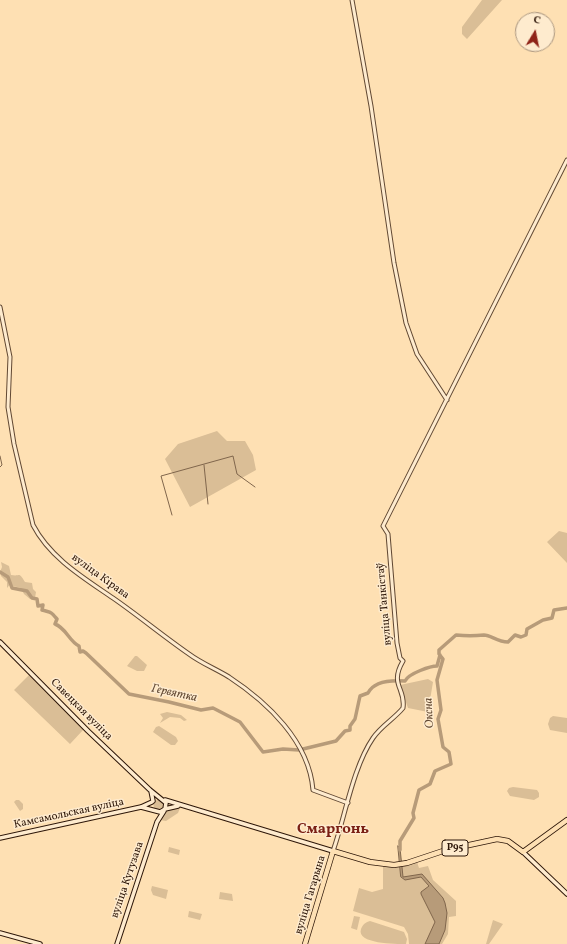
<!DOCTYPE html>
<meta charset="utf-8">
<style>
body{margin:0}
#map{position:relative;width:567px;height:944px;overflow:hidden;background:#fee0b3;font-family:Vollkorn,serif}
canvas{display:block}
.north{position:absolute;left:515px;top:12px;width:40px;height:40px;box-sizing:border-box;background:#feebce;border:1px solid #aa967f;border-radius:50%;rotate:10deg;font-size:11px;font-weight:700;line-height:16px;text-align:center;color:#2d1608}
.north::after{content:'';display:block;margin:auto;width:14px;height:18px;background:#8f2418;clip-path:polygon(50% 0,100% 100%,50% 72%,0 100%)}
</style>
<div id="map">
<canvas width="567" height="944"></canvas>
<div class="north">С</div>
</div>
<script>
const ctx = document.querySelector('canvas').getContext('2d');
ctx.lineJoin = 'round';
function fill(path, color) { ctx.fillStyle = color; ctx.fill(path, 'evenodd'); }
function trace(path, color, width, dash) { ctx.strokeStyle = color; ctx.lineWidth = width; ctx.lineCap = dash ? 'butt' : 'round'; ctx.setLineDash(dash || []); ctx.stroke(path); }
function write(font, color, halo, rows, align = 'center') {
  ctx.font = font + ' Vollkorn,serif'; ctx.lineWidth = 3; ctx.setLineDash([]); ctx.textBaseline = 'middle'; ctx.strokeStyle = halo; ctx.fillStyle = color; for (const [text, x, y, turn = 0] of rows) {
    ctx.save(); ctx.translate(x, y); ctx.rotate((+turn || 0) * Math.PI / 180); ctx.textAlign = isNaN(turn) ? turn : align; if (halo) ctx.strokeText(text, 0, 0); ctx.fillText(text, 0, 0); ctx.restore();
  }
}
fill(new Path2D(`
 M 482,0 L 502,0 L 467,39 L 462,34 L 462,27 Z
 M 217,431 L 227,441 L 245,441 L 253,455 L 256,470 L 190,507 L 165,459 L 178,444 Z
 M 559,531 L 567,533 L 567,563 L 547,542 Z
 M 1,562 L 9,566 L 11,575 C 21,577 18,571 25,582 L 32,583 L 33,589 L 36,592 L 35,598 L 30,599 L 24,594 L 21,588 L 13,586 L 11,583 L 7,588 L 7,582 L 1,576 L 0,572 L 2,567 Z
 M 135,656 L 137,656 L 147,665 L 144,671 L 137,671 L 127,666 Z
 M 29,675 L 84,729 L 70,744 L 14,690 Z
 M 428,679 L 433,682 L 428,712 L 408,708 L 400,685 Z
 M 167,712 L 181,715 L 187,720 L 184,721 L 180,718 L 170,717 L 160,723 L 163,718 L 160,714 Z
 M 553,716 L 567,718 L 567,733 L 550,730 L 548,724 L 550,718 Z
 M 159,726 L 176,737 L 178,741 L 175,745 L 171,745 L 153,732 L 156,727 Z
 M 513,787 L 537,790 L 539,793 L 539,797 L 534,800 L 510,796 L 507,791 L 509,788 Z
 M153.5 805a5.5 5.5 0 1 1 11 0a5.5 5.5 0 1 1-11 0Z
 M 16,800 L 19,800 L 23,804 L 23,809 L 20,811 L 14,802 Z
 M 174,808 L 180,808 L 178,813 L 166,821 L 160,820 L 165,812 Z
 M 169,847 L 180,850 L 179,855 L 168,852 Z
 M 417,862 L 419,868 L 428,866 L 433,880 L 456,901 L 456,916 L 449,917 L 448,934 L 442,944 L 409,944 L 408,934 L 404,927 L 353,911 L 359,888 L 372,892 L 383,889 L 383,866 L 395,868 Z
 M 152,886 L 168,890 L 166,899 L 153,895 L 151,890 Z
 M 220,892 L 232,894 L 233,901 L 219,899 Z
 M 189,911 L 202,914 L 200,920 L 188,917 Z
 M 354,916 L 360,917 L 357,930 L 351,928 Z
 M 493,920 L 503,924 L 489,944 L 486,944 Z
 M 370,921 L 404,932 L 407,939 L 406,944 C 396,944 356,944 361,929 C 363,924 366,922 370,921 Z`), '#dabe96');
const water = new Path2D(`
 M 398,846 L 400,848 L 403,877 L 422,874 L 443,898 L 445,903 L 447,913 L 445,930 L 439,944 L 425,944 L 435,922 L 421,894 L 421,892 L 429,886 L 421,877 L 405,880 L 401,877 Z`);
fill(water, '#b79b79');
trace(water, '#80664c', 1);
trace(new Path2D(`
 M 0,456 L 2,465 L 0,467
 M 204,465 L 208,504
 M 172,515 L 161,476 L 233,456 L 237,474 L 255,487`), '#80664c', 1);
trace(new Path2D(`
 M 0,572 L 8,577 L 12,588 L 27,591 L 32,598 L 37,599 L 38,606 L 43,605 L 42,610 C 52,613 50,611 57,619 L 55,624 C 66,628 69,641 79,646 L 80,652 L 83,651 L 86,653 L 129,694 L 169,702 L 201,710 L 213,708 L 240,722 L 263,752 L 283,749 L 299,750 L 336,741 L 345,731 L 350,730 L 350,726 L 355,719 L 360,696 L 368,693 C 374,681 391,680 405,681 C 409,673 431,666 437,666 L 440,655
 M 400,850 L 400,841 L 414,818 L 413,813 L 419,790 L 430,784 L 435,771 L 451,764 L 449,752 L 443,747 L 438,719 L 441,710 L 437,680 L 443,659 L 439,654 L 439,650 L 456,635 C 466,636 474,636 484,635 C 491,635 497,642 508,642 L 515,635 L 521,637 L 526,635 L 527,629 L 543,620 L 552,618 L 554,610 L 567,608`), '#b79b79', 3.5);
const tertiary = new Path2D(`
 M 352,0 L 371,106 L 394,263 L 406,323 L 417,354 L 447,400
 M 0,307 L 10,357 L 8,407 L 14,444 L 33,525 C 50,558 84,578 113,598 C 139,616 163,636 189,654 C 201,663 216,669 229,677 C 267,702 309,741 313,790 L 348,803
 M 333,851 C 345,817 353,767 373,738 C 381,726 394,719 403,708 C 406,688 389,685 403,661 L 400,658 L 397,643 L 388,534 L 383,526 L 567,160`);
const secondary = new Path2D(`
 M 0,642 L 88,731 L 150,790 L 166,803 L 165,809 L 160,812 L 141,807
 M 151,791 L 153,801
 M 165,800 L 333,851
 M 165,809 L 178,806
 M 0,838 L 141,807 L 152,802
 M 523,852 L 567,894
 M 0,933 L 40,944
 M 117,944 L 157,822 L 164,811`);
const primary = new Path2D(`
 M 305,944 L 333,851 L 370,862 L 394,865 L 407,863 L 446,850 L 497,839 L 508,841 L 523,852 L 567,820`);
trace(tertiary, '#614833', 5);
trace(secondary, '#2d1608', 5.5);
trace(primary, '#2d1608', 6);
trace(tertiary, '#feebce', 3);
trace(secondary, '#feebce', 3.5);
trace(primary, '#fee0b3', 4.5);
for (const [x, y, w] of [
 [455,848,26]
]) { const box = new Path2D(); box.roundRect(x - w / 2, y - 8, w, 16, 3); ctx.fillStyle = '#feebce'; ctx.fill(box); trace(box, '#2d1608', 1); }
write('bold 10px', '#2d1608', null, [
 ["Р95",455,848]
]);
write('11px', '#2d1608', '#feebce', [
 ["вуліца Кірава",100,577,36],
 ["вуліца Танкістаў",385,604,-95],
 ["Савецкая вуліца",81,710,45],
 ["Камсамольская вуліца",69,814,-12],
 ["вуліца Кутузава",128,880,-71],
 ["вуліца Гагарына",311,895,-73]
]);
write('italic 12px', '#644b35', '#feebce', [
 ["Гервятка",174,694,12],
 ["Оксна",430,713,-93]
]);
write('bold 15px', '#7a1f14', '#feebce', [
 ["Смаргонь",333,830]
]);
</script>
